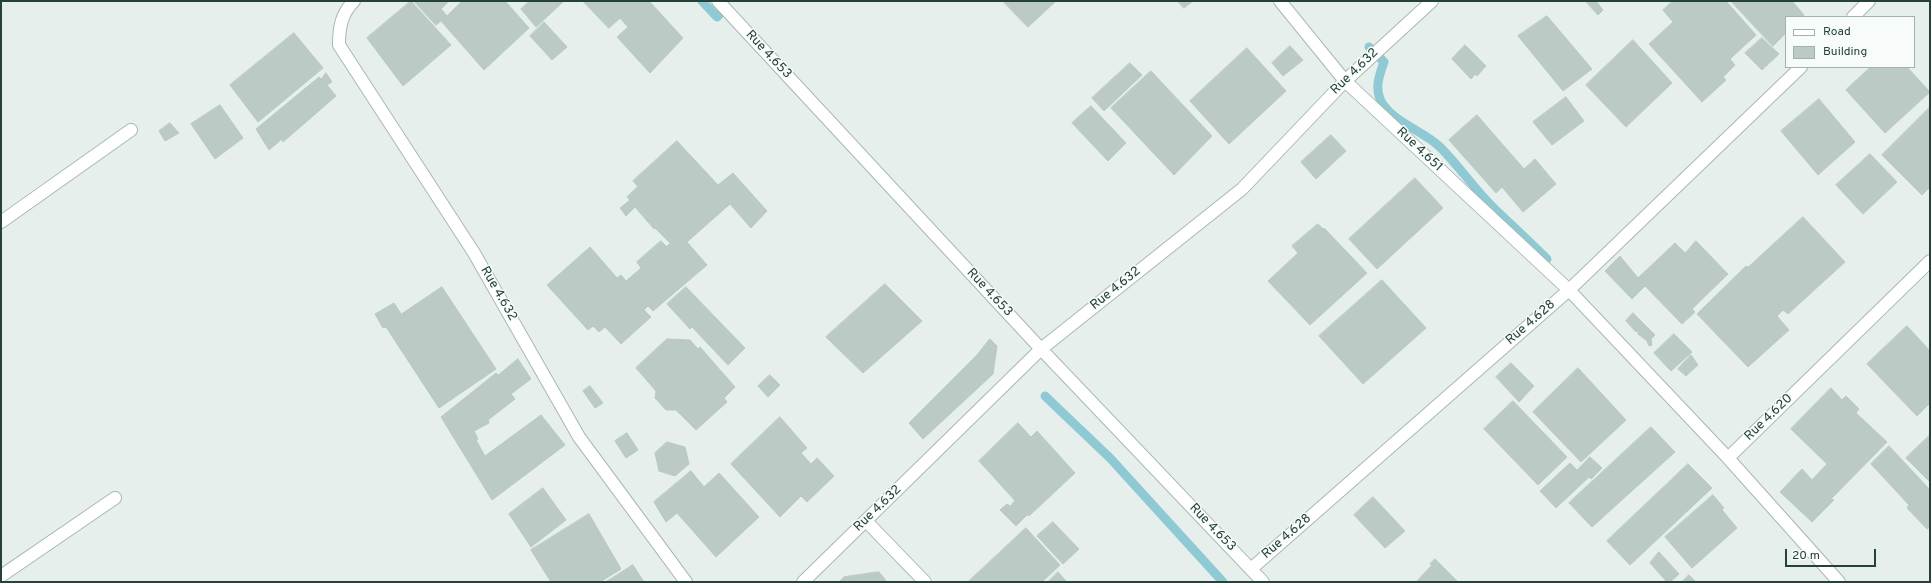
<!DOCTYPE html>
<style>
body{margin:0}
#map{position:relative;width:1931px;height:583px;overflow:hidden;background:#e6efeb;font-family:Overpass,sans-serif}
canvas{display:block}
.frame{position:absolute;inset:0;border:2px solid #24423a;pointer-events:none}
.legend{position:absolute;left:1785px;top:16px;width:130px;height:52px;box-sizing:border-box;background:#f7fbf9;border:1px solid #a3b1ad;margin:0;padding:5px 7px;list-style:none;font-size:12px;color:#24423a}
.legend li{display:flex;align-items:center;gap:8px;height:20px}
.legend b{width:20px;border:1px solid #a3b1ad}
.scale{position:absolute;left:1785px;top:549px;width:91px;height:18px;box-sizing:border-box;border:2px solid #24423a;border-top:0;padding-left:5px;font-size:12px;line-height:14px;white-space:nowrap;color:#24423a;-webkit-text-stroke:3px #f7fbf9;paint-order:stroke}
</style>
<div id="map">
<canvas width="1931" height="583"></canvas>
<div class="frame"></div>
<ul class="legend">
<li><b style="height:5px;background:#fff"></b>Road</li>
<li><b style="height:11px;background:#bbcac4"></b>Building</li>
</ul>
<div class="scale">20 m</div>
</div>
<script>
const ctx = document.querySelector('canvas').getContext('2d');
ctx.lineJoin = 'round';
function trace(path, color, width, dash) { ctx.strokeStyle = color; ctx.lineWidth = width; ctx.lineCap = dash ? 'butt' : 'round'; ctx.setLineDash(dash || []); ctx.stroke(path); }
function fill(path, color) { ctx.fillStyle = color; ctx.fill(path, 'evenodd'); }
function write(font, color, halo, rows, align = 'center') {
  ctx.font = font + ' Overpass,sans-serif'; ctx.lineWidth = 3; ctx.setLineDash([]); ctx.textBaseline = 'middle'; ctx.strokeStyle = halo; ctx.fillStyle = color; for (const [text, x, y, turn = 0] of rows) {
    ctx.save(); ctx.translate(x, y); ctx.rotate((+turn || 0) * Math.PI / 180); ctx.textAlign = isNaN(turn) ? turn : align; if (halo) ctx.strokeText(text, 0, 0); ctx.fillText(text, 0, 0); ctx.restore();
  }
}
trace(new Path2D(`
 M 702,1 L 717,17 L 723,10
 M 1369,47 L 1384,62 C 1379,76 1374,89 1382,103 C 1396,124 1422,130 1440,147 C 1461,168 1477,193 1499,213 C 1515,228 1531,243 1547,259
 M 1045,396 L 1110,458 L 1223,582`), '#8ec9d4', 9);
const building = new Path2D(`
 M 411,1 L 451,45 L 403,86 L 367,38 Z
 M 414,1 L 449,1 L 441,9 L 447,16 L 462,1 L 505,1 L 529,28 L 484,70 L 441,21 L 436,25 Z
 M 530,1 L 564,1 L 536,27 L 521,9 Z
 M 583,1 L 649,1 L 683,38 L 650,73 L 617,37 L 628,27 L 620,18 L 609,28 Z
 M 1003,1 L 1056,1 L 1028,27 Z
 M 1178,1 L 1193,1 L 1184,8 Z
 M 1590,1 L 1596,1 L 1603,10 L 1598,15 L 1587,3 Z
 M 1673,1 L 1726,1 L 1756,35 L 1730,59 L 1735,65 L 1723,77 L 1726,80 L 1702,102 L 1649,44 L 1673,22 L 1663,10 Z
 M 1731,1 L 1792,1 L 1804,15 L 1802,17 L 1786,17 L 1786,33 L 1773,46 Z
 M 1547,16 L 1592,69 L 1563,91 L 1518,36 Z
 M 544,22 L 567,47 L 552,60 L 530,36 Z
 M 294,33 L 323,68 L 258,122 L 230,85 Z
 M 1762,38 L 1779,54 L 1762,70 L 1745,53 Z
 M 1633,40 L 1672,83 L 1626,127 L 1586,85 Z
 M 1465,45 L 1486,66 L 1477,76 L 1475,74 L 1471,79 L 1452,59 Z
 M 1290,46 L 1303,60 L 1283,76 L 1272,63 Z
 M 1247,48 L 1286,91 L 1229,144 L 1190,101 Z
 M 1130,63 L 1142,75 L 1104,111 L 1092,98 Z
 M 1871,67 L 1907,67 L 1930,92 L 1885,133 L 1846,90 Z
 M 1151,71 L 1212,136 L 1174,175 L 1111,108 Z
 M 326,73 L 332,82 L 327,85 L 336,96 L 283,142 L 282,139 L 269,150 L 256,129 L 319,77 L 321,79 Z
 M 1566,97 L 1584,121 L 1552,145 L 1533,122 Z
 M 1819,99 L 1855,142 L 1818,175 L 1781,131 Z
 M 220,105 L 243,138 L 215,159 L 191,124 Z
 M 1091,106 L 1126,143 L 1108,161 L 1072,123 Z
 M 1930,107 L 1930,187 L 1922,195 L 1882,155 Z
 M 1477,115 L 1524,169 L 1535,159 L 1556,184 L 1523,212 L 1502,187 L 1496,193 L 1449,140 Z
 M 170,123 L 179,133 L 165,141 L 159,131 Z
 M 1331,135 L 1346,151 L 1316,179 L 1301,162 Z
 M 677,141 L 718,185 L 733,173 L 767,211 L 751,228 L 730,204 L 687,242 L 707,265 L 653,311 L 648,306 L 644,310 L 651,317 L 621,344 L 605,327 L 599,332 L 593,326 L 588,330 L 547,285 L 590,247 L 617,278 L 621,275 L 626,281 L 680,235 L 633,181 Z
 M 1870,154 L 1897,182 L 1863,214 L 1836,185 Z
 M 1415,178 L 1443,208 L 1377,269 L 1349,239 Z
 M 638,187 L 680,235 L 670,243 L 655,228 L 654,229 L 635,207 L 626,216 L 620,208 L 630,200 L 627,197 Z
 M 1803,217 L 1845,262 L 1788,314 L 1783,310 L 1777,316 L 1789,330 L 1748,367 L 1697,314 L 1746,266 L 1748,267 Z
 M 1318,224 L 1323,229 L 1324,228 L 1367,273 L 1310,325 L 1268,281 L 1298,253 L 1292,246 Z
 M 661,241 L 666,246 L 641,268 L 637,262 Z
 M 1696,241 L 1728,274 L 1692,309 L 1695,312 L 1682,324 L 1645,286 L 1632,299 L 1605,271 L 1620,256 L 1638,278 L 1675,243 L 1685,253 Z
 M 1382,280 L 1426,328 L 1363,384 L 1319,336 Z
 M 885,284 L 922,321 L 863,373 L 826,337 Z
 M 442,287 L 496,369 L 439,408 L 386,327 L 383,328 L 375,314 L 394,303 L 401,314 Z
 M 686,287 L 745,348 L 728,365 L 692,327 L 690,329 L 667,304 Z
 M 1633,313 L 1655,335 L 1651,339 L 1652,345 L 1649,346 L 1647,341 L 1638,334 L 1638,330 L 1636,332 L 1626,321 Z
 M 1907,326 L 1930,351 L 1930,403 L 1917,416 L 1867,364 Z
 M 1674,334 L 1692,352 L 1671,371 L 1654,353 Z
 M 667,339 L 690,340 L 698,349 L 700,347 L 735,387 L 724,398 L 727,402 L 696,430 L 676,410 L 666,410 L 655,398 L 656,391 L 636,368 Z
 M 990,339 L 997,346 L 993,374 L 923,439 L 909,423 L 977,355 Z
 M 1691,355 L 1698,365 L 1686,376 L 1678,369 Z
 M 518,359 L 531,379 L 511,394 L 515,399 L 488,420 L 489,423 L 474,431 L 478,439 L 476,440 L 485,456 L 541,415 L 565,445 L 492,500 L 441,417 L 496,373 L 498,375 Z
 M 1511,363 L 1534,386 L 1519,402 L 1496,377 Z
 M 1578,368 L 1626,420 L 1581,462 L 1533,412 Z
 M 770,375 L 780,385 L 768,397 L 758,386 Z
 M 590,386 L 603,403 L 595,408 L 583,391 Z
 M 1831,388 L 1842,400 L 1846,396 L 1859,409 L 1856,413 L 1887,442 L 1831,499 L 1834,500 L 1812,522 L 1780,492 L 1802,469 L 1812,480 L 1827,464 L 1791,429 Z
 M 1513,401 L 1567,457 L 1538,485 L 1484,429 Z
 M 780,417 L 807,448 L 801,453 L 811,464 L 817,458 L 834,476 L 807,502 L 801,496 L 780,517 L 731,464 Z
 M 1018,423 L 1031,437 L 1037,431 L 1075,473 L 1029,516 L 979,461 Z
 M 1651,427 L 1675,452 L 1592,527 L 1569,503 Z
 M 627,433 L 638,450 L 626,458 L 615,441 Z
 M 1930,435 L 1930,482 L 1906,458 Z
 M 667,442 L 685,447 L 689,464 L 675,476 L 659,471 L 655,453 Z
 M 1889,446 L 1930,490 L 1930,527 L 1927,529 L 1907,508 L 1909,505 L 1871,464 Z
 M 1590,457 L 1602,468 L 1591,479 L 1589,477 L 1556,508 L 1540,491 L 1570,463 L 1577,470 Z
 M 1688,464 L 1712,488 L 1630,565 L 1607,541 Z
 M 691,471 L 704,487 L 719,473 L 759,517 L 716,557 L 677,513 L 666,522 L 654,502 Z
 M 543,488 L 566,520 L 531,547 L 509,514 Z
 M 1713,495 L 1724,508 L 1722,510 L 1737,528 L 1692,568 L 1665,537 Z
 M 1373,497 L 1405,531 L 1385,548 L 1354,515 Z
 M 1015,501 L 1027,515 L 1016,526 L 1000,510 L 1007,504 L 1010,506 Z
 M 589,514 L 621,569 L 600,582 L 551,582 L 531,550 Z
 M 1053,522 L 1079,549 L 1063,564 L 1037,536 Z
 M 1026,528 L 1060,565 L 1042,582 L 968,582 Z
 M 1659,552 L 1679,574 L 1670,582 L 1667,582 L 1650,563 Z
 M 1435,559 L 1458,582 L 1416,582 L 1432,565 L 1430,564 Z
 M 633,565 L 644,582 L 606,582 Z
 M 879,572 L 887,582 L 839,582 L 844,577 Z
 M 1058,572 L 1067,582 L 1048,582 Z
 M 1689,575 L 1696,582 L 1682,582 Z`);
fill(building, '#bbcac4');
trace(building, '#b8c9c2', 1);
const minor = new Path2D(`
 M 354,1 C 341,14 339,28 339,45 L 474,253 L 579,437 L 686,582
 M 718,1 L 1041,349 L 1263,582
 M 1280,1 L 1345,81 L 1569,290 L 1728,458
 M 1853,17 L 1869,1
 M 1,222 L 131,130
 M 866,521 L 925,582
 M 1251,569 L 1569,290 L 1801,67
 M 1,576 L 115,498
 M 803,582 L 1041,349 L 1242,189 L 1345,81 L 1432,1
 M 1839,582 L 1728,458 L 1930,261`);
trace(minor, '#a8b8b2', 14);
trace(minor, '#fff', 12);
write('13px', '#24423a', '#f7fbf9', [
 ["Rue 4.653",768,55,47],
 ["Rue 4.632",1355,72,-44],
 ["Rue 4.651",1419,150,43],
 ["Rue 4.632",1116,289,-39],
 ["Rue 4.653",989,293,47],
 ["Rue 4.632",498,294,60],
 ["Rue 4.628",1531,323,-41],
 ["Rue 4.620",1769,418,-44],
 ["Rue 4.632",878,509,-44],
 ["Rue 4.653",1212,528,46],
 ["Rue 4.628",1287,537,-41]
]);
</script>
